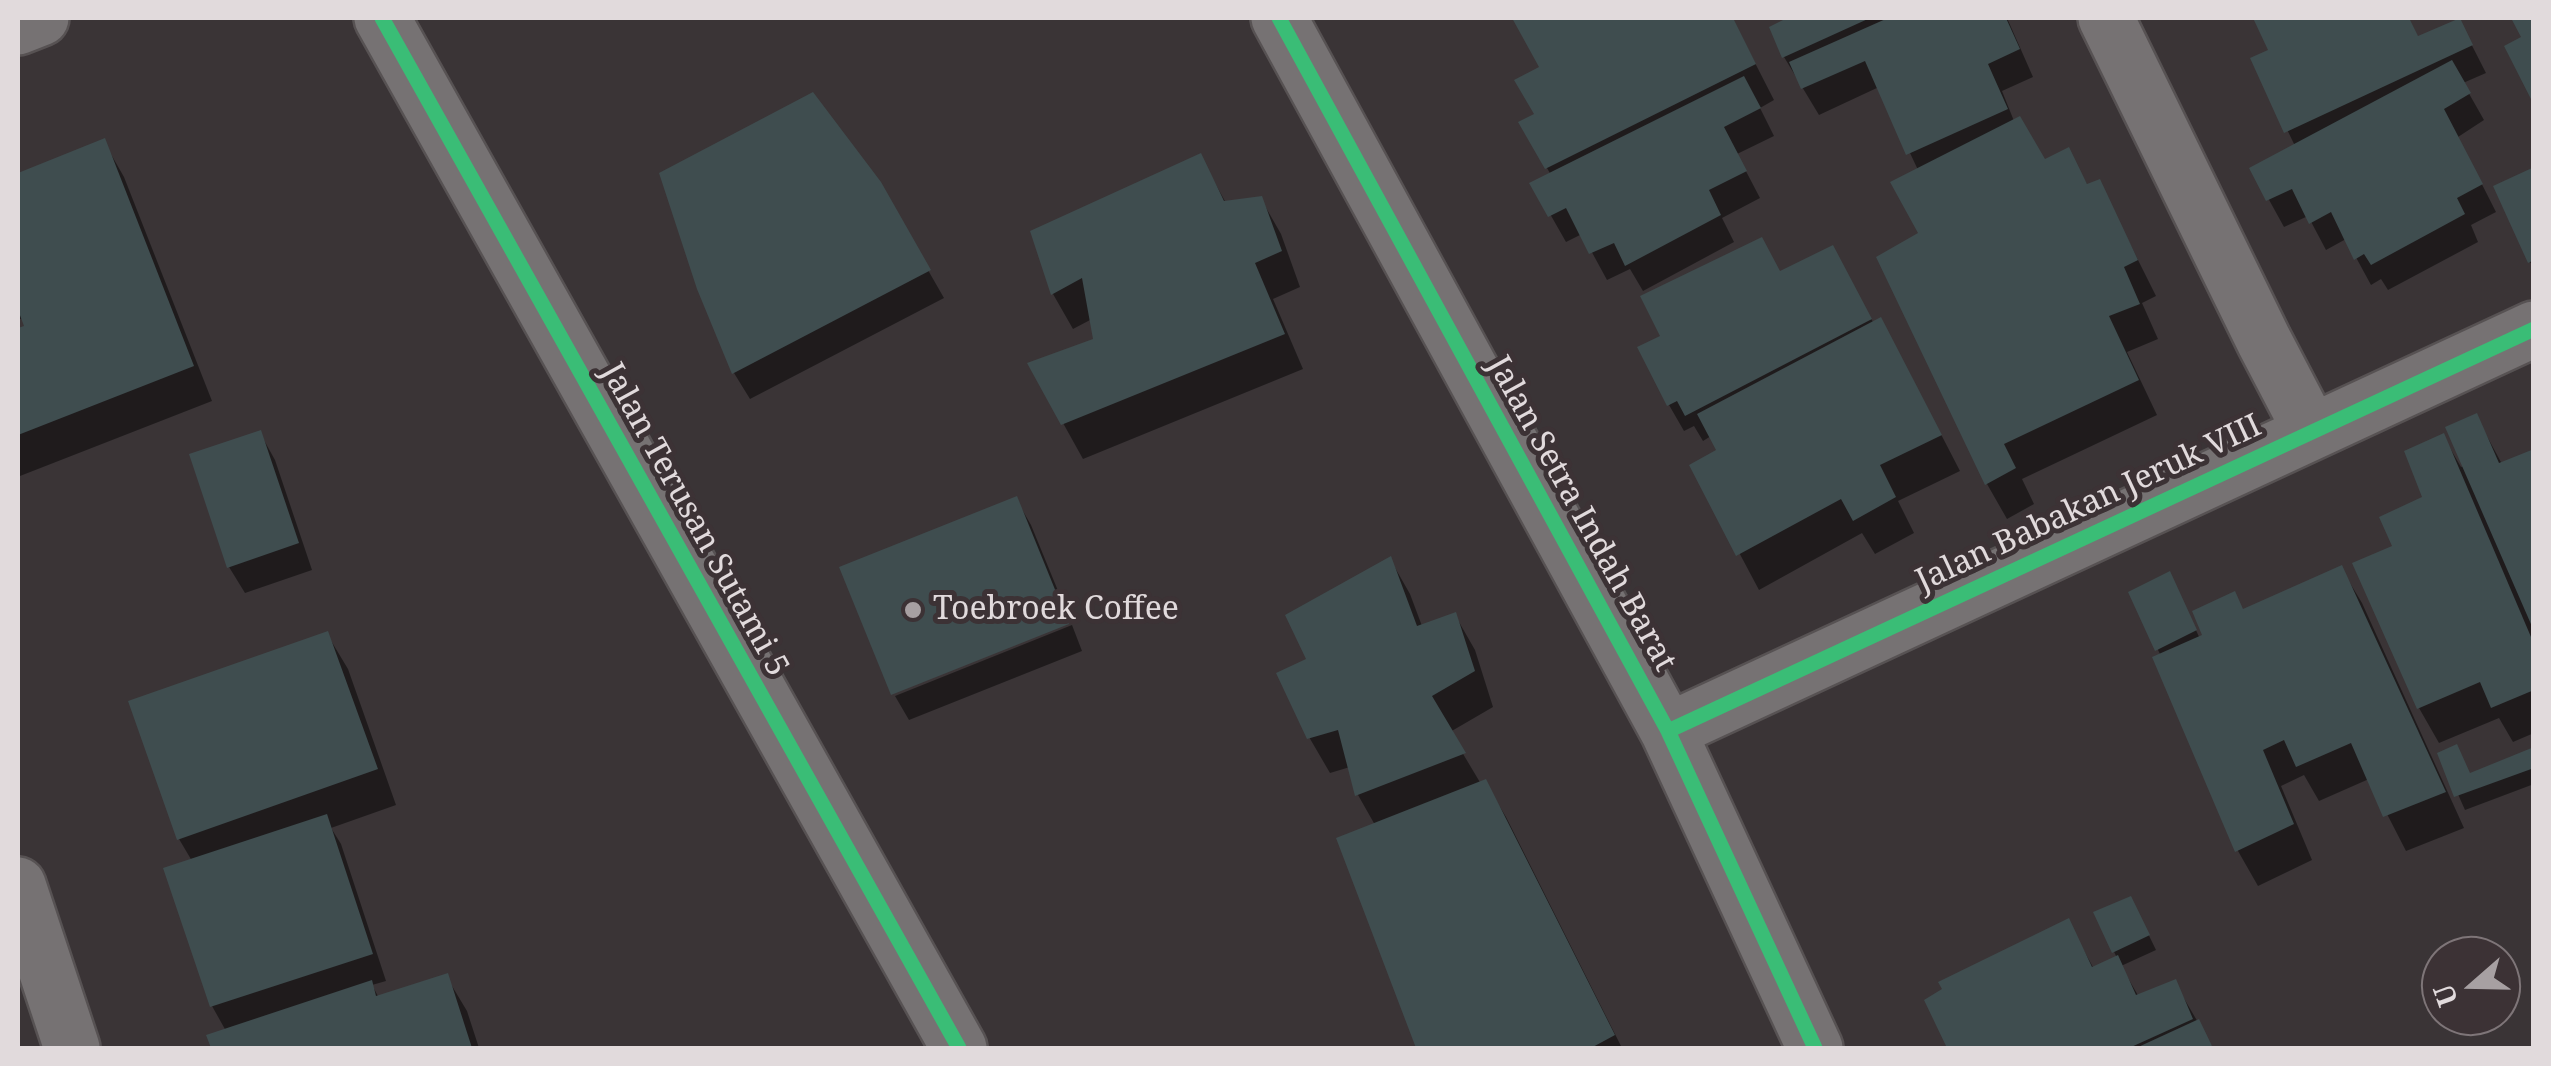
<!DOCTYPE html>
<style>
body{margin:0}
#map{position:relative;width:2551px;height:1066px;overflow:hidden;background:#3a3436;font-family:"Noto Serif",serif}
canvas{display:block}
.frame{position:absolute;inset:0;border:20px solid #e1dadc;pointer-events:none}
.north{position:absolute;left:2421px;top:936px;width:100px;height:100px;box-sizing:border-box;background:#3c3235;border:2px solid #7e7578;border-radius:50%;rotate:250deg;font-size:28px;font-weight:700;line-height:40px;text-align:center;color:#e1dadc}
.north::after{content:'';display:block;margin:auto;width:35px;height:45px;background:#a7a0a2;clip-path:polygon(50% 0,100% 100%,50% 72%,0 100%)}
</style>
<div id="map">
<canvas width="2551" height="1066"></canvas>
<div class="frame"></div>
<div class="north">U</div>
</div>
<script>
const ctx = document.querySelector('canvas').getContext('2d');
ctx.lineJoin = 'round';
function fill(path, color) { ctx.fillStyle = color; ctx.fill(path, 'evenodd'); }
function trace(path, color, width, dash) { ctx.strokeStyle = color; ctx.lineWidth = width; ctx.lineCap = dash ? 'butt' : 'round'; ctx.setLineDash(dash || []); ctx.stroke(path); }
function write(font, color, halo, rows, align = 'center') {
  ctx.font = font + ' "Noto Serif",serif'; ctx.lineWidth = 10; ctx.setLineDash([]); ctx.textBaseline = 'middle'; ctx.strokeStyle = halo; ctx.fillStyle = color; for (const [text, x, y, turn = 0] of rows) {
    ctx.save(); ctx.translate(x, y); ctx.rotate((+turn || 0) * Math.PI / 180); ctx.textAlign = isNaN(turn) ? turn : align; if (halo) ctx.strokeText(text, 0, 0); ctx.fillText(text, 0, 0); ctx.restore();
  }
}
fill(new Path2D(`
 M 1514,18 L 1732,18 L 1774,100 L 1760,108 L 1774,136 L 1737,154 L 1760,198 L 1722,218 L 1734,242 L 1643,291 L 1630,269 L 1607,280 L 1582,234 L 1566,242 L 1533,184 L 1551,175 L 1521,123 L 1537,115 L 1542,68 Z
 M 1790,18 L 2007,18 L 2033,77 L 2002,91 L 2014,121 L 2044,162 L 2068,150 L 2088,186 L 2099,182 L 2156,296 L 2142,303 L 2158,339 L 2127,352 L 2157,415 L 2022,479 L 2034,504 L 2007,519 L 1987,484 L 1918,170 L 1879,87 L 1819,115 L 1784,57 Z
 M 2255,18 L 2408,18 L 2419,39 L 2459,20 L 2486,73 L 2463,83 L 2484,120 L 2458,137 L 2496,212 L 2471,225 L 2478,242 L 2388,290 L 2381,279 L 2371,285 L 2346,239 L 2326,250 L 2308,216 L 2284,227 L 2252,169 L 2295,146 L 2253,59 L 2271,51 Z
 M 104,142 L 124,177 L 212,401 L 20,476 L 18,472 L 18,331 L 27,327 L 23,318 L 18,320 L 18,176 Z
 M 1200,156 L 1226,203 L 1261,199 L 1281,234 L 1300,287 L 1273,299 L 1303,369 L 1083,459 L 1063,423 L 1096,341 L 1092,319 L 1073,329 L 1053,294 L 1033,233 Z
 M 2531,171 L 2534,176 L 2534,268 L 2530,262 Z
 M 878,183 L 944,298 L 750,399 L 734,373 L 699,288 Z
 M 1780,274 L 1848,275 L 1874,324 L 1900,355 L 1960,471 L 1898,501 L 1914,533 L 1875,554 L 1862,533 L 1759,590 L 1693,466 L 1719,451 L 1711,436 L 1703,441 L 1694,426 L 1684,431 L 1669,405 Z
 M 2476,416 L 2502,464 L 2534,451 L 2534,733 L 2513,742 L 2499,718 L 2439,743 L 2419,708 L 2356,564 L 2395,547 L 2425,499 L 2443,436 L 2461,467 L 2464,466 Z
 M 260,433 L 275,460 L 312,570 L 245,593 L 229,567 Z
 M 1016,499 L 1031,525 L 1070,620 L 893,692 Z
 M 1390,559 L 1410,594 L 1422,626 L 1455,615 L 1475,650 L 1493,707 L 1450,732 L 1481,784 L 1485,782 L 1506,817 L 1622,1048 L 1419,1048 L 1339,839 L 1375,825 L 1358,795 L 1350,767 L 1330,773 L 1309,737 L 1309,661 Z
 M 2341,568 L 2362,603 L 2464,828 L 2406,851 L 2369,779 L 2319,801 L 2304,775 L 2281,786 L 2312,860 L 2258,886 L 2238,851 L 2155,659 L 2161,656 L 2158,650 L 2177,588 L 2200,639 L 2244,612 Z
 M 1072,625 L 1082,651 L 909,720 L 895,696 Z
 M 327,634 L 348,669 L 396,805 L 331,828 L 341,844 L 386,981 L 372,985 L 379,998 L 446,976 L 467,1011 L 479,1048 L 214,1048 L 210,1036 L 226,1031 L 212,1006 L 167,870 L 192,861 L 179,839 Z
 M 2534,750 L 2534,784 L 2465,810 L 2440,754 L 2471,776 Z
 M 2138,913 L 2156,950 L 2121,966 L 2139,997 L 2175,983 L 2213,1048 L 1950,1048 L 1927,1001 L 2068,922 L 2094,969 L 2117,958 L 2096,914 Z`), '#0007');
fill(new Path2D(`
 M 1512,18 L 1733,18 L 1756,64 L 1545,169 L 1518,122 L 1534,114 L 1514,80 L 1539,67 Z
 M 1787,18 L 1870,18 L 1782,58 L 1769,27 Z
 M 1888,18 L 2006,18 L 2020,49 L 1988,64 L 2008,109 L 1906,155 L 1865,61 L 1801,89 L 1789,62 Z
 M 2253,18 L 2409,18 L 2418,36 L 2460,18 L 2473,45 L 2284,133 L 2250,58 L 2268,50 Z
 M 2511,18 L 2534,18 L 2534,105 L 2504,46 L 2521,37 Z
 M 2452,60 L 2471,93 L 2444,109 L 2483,184 L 2457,198 L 2465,214 L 2371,265 L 2364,254 L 2354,260 L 2331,212 L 2309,224 L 2292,189 L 2266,201 L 2249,168 Z
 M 1744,76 L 1761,108 L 1724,127 L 1747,171 L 1709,190 L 1721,215 L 1625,266 L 1614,243 L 1589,254 L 1566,208 L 1548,217 L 1529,183 Z
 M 813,92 L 881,182 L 931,270 L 732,374 L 697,289 L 659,173 Z
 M 2020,116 L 2045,159 L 2069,147 L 2087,184 L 2100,179 L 2138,260 L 2124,267 L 2140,304 L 2109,316 L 2139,380 L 2004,444 L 2016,468 L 1985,485 L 1876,257 L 1918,233 L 1890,182 Z
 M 105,138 L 194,366 L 18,435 L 18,328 L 24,326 L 18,310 L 18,173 Z
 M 1201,153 L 1224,201 L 1262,196 L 1282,251 L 1255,263 L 1285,334 L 1061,425 L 1027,363 L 1093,339 L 1082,278 L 1051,295 L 1030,231 Z
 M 2532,168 L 2534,260 L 2528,263 L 2493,186 Z
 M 1762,237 L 1780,271 L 1833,245 L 1872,319 L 1685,416 L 1677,401 L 1667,406 L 1637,347 L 1660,336 L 1640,296 Z
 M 1881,317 L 1942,435 L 1880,465 L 1896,497 L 1853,521 L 1841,499 L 1736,556 L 1689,465 L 1716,450 L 1697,414 Z
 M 2477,413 L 2499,463 L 2534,449 L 2534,631 L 2445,427 Z
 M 261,430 L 299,543 L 227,568 L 189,454 Z
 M 2444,433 L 2534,644 L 2534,690 L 2491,708 L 2480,682 L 2417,709 L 2352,563 L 2392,546 L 2379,517 L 2422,497 L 2404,451 Z
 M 1017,496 L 1069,624 L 891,695 L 839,567 Z
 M 1391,556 L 1417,626 L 1456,612 L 1475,671 L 1432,696 L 1466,753 L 1355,796 L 1338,730 L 1307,739 L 1276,673 L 1306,659 L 1285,615 Z
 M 2342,565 L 2446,792 L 2383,817 L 2351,743 L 2296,767 L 2284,740 L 2263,750 L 2294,824 L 2235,852 L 2152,657 L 2202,635 L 2192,611 L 2235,591 L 2243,609 Z
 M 2170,571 L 2197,630 L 2155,651 L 2128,592 Z
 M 328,631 L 378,769 L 177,840 L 128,701 Z
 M 2457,744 L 2470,773 L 2534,747 L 2534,768 L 2454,797 L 2437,753 Z
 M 1486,779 L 1615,1035 L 1591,1048 L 1416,1048 L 1336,838 Z
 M 327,814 L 373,954 L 210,1007 L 163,868 Z
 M 2131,896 L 2150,935 L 2112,953 L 2093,912 Z
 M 2069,918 L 2092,967 L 2118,955 L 2136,995 L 2176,979 L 2193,1019 L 2129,1048 L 1947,1048 L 1924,1000 L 1942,989 L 1938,982 Z
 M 448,973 L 472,1048 L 211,1048 L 206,1035 L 372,980 L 376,996 Z
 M 2199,1019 L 2213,1048 L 2136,1048 Z`), '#3f4d4f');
const minor = new Path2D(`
 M 382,18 L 959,1048
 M 1279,18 L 1668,731 L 1815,1048
 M 2106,18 L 2264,341 L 2311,431
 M 18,27 L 41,18
 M 1668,731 L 2534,329
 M 18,885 L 72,1048`);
trace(minor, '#575253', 60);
trace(minor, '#767273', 55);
trace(new Path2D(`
 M 382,18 L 959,1048
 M 1279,18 L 1668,731 L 1815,1048
 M 1668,731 L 2534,329`), '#3abd76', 15);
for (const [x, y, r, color] of [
 [913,610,10,"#a7a0a2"]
]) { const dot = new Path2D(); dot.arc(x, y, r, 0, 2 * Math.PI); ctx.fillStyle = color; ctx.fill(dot); trace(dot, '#3c3235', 4); }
write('32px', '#e1dadc', '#3c3235', [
 ["Jalan Babakan Jeruk VIII",2089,504,-25],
 ["Jalan Setra Indah Barat",1581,514,61],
 ["Jalan Terusan Sutami 5",694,520,61]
]);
write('32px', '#e1dadc', '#3c3235', [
 ["Toebroek Coffee",933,610]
], 'left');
</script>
